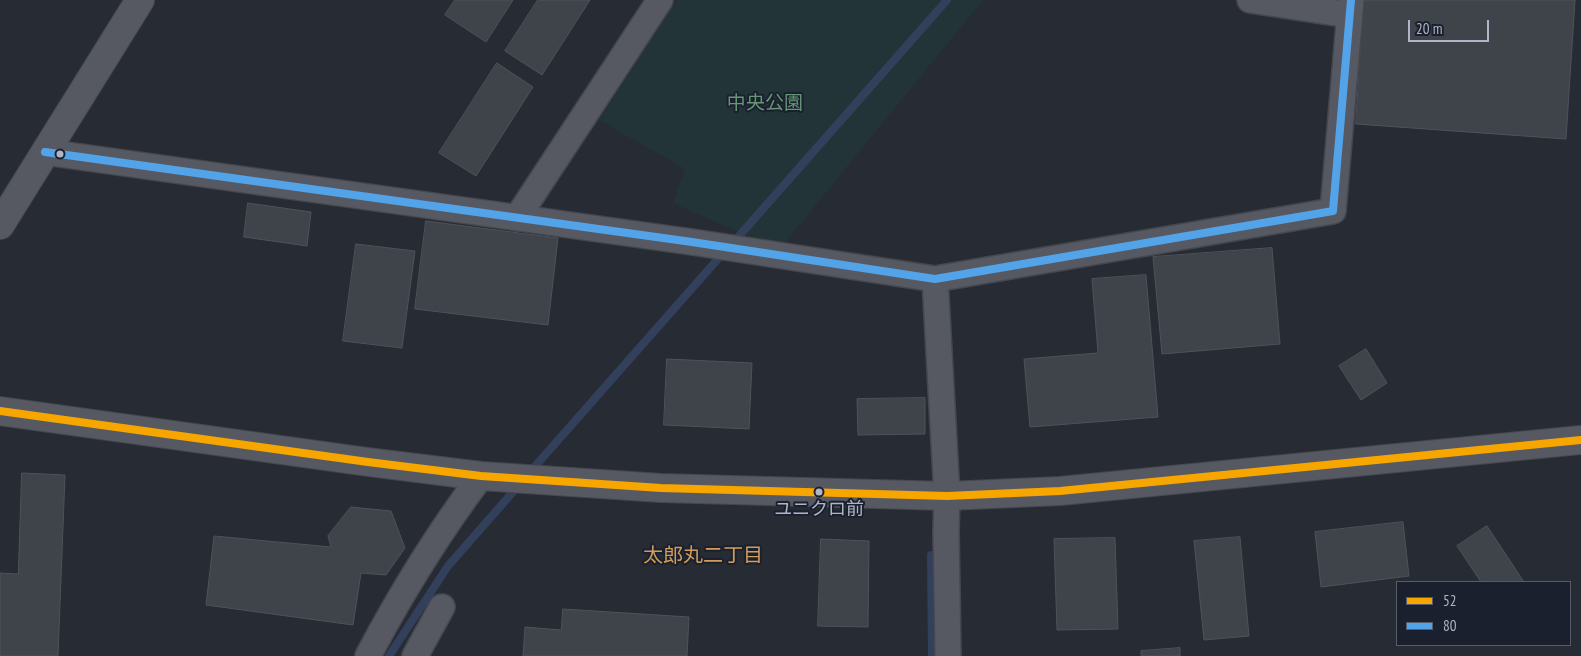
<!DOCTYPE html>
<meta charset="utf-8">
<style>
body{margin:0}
#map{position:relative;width:1581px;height:656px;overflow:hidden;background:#272b33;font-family:"PT Sans Narrow",sans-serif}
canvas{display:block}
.legend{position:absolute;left:1396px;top:581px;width:175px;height:65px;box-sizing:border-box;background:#1a202e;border:1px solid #565c6b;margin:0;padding:6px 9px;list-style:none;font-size:15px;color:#afb5c6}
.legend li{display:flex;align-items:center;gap:10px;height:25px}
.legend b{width:25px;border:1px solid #565c6b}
.scale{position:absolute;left:1408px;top:20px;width:81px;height:22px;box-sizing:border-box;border:2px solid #afb5c6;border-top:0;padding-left:6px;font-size:15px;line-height:18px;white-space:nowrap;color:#afb5c6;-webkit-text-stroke:4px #1a202e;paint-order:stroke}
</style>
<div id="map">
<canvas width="1581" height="656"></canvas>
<ul class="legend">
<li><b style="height:6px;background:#f7a600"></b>52</li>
<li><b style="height:6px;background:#53a3e8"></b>80</li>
</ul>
<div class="scale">20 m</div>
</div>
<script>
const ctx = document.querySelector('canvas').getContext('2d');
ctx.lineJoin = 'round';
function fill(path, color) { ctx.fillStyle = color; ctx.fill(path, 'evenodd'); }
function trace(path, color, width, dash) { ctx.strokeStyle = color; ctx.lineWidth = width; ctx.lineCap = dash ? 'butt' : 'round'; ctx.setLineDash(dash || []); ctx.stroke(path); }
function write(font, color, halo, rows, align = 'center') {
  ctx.font = font + ' "PT Sans Narrow","Noto Sans JP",sans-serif'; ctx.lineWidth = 4; ctx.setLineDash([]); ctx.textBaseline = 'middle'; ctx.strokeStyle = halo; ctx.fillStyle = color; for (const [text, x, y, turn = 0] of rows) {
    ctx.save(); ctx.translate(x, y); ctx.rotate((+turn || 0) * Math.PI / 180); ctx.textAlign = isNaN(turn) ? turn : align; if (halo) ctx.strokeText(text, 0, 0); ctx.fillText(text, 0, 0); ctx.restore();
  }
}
fill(new Path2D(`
 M 677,0 L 983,0 L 779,250 L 673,203 L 685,169 L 599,120 Z`), '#233439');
trace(new Path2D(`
 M 732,244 L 947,0
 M 530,472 L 724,252
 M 931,555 L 932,656
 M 389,656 L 448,566 L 519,485`), '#33405c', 8);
const building = new Path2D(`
 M 455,0 L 513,0 L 486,42 L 445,15 Z
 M 538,0 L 590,0 L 542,75 L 505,51 Z
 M 1364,0 L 1575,0 L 1566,139 L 1356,124 Z
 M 497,63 L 533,87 L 476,176 L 439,153 Z
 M 248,203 L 311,212 L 307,246 L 244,237 Z
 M 426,221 L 558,238 L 548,325 L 415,309 Z
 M 356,244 L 415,251 L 402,348 L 343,341 Z
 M 1272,248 L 1280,344 L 1162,354 L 1153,257 Z
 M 1146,275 L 1158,417 L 1030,427 L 1024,359 L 1098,353 L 1092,279 Z
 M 1366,349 L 1387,383 L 1361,400 L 1339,366 Z
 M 667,359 L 752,363 L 749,429 L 664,425 Z
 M 925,398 L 925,434 L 858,435 L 857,399 Z
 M 22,473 L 65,475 L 58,656 L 0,656 L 0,573 L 18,574 Z
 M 351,507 L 391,511 L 405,548 L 386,575 L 361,573 L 353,625 L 206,605 L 214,536 L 331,547 L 328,536 Z
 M 1403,522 L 1409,576 L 1321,587 L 1315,532 Z
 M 1487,526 L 1524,582 L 1481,582 L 1457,546 Z
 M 1240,537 L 1249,636 L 1204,640 L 1194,541 Z
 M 1115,538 L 1118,629 L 1057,630 L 1054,539 Z
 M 821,539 L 869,541 L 868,627 L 818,626 Z
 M 563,609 L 689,617 L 687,656 L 523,656 L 525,627 L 561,630 Z
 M 1180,648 L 1180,656 L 1141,656 L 1141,651 Z`);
fill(building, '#3f434a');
trace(building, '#4e525c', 1);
const minor = new Path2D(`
 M 1250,0 L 1349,15
 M 45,152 L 692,242 L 935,279 L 1333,211 L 1351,0
 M 517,218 L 660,0
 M 935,279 L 947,496 L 946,530 L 948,656
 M 368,656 C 400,595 440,531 481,476
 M 415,656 L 442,607`);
const tertiary = new Path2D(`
 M 0,225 L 140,0
 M 0,411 L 368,462 L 481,476 L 661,488 L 947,496 L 1060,491 L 1581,440`);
trace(minor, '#44474e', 28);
trace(tertiary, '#44474e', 30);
trace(minor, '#565962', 25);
trace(tertiary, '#565962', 28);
trace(new Path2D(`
 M 0,411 L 368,462 L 481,476 L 661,488 L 947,496 L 1060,491 L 1581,440`), '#f7a600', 8);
trace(new Path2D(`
 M 45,152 L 692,242 L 935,279 L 1333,211 L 1351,0`), '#53a3e8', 8);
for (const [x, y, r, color] of [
 [60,154,4.5,"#afb5c6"],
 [819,492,4.5,"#afb5c6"]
]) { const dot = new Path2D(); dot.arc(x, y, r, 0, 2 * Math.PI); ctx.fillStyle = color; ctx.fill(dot); trace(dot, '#1a202e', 2); }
write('18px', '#afb5c6', '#1a202e', [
 ["ユニクロ前",819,510]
]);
write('19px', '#669676', '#1a202e', [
 ["中央公園",765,104]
]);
write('20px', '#d49c5b', '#1a202e', [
 ["太郎丸二丁目",703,556]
]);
</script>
